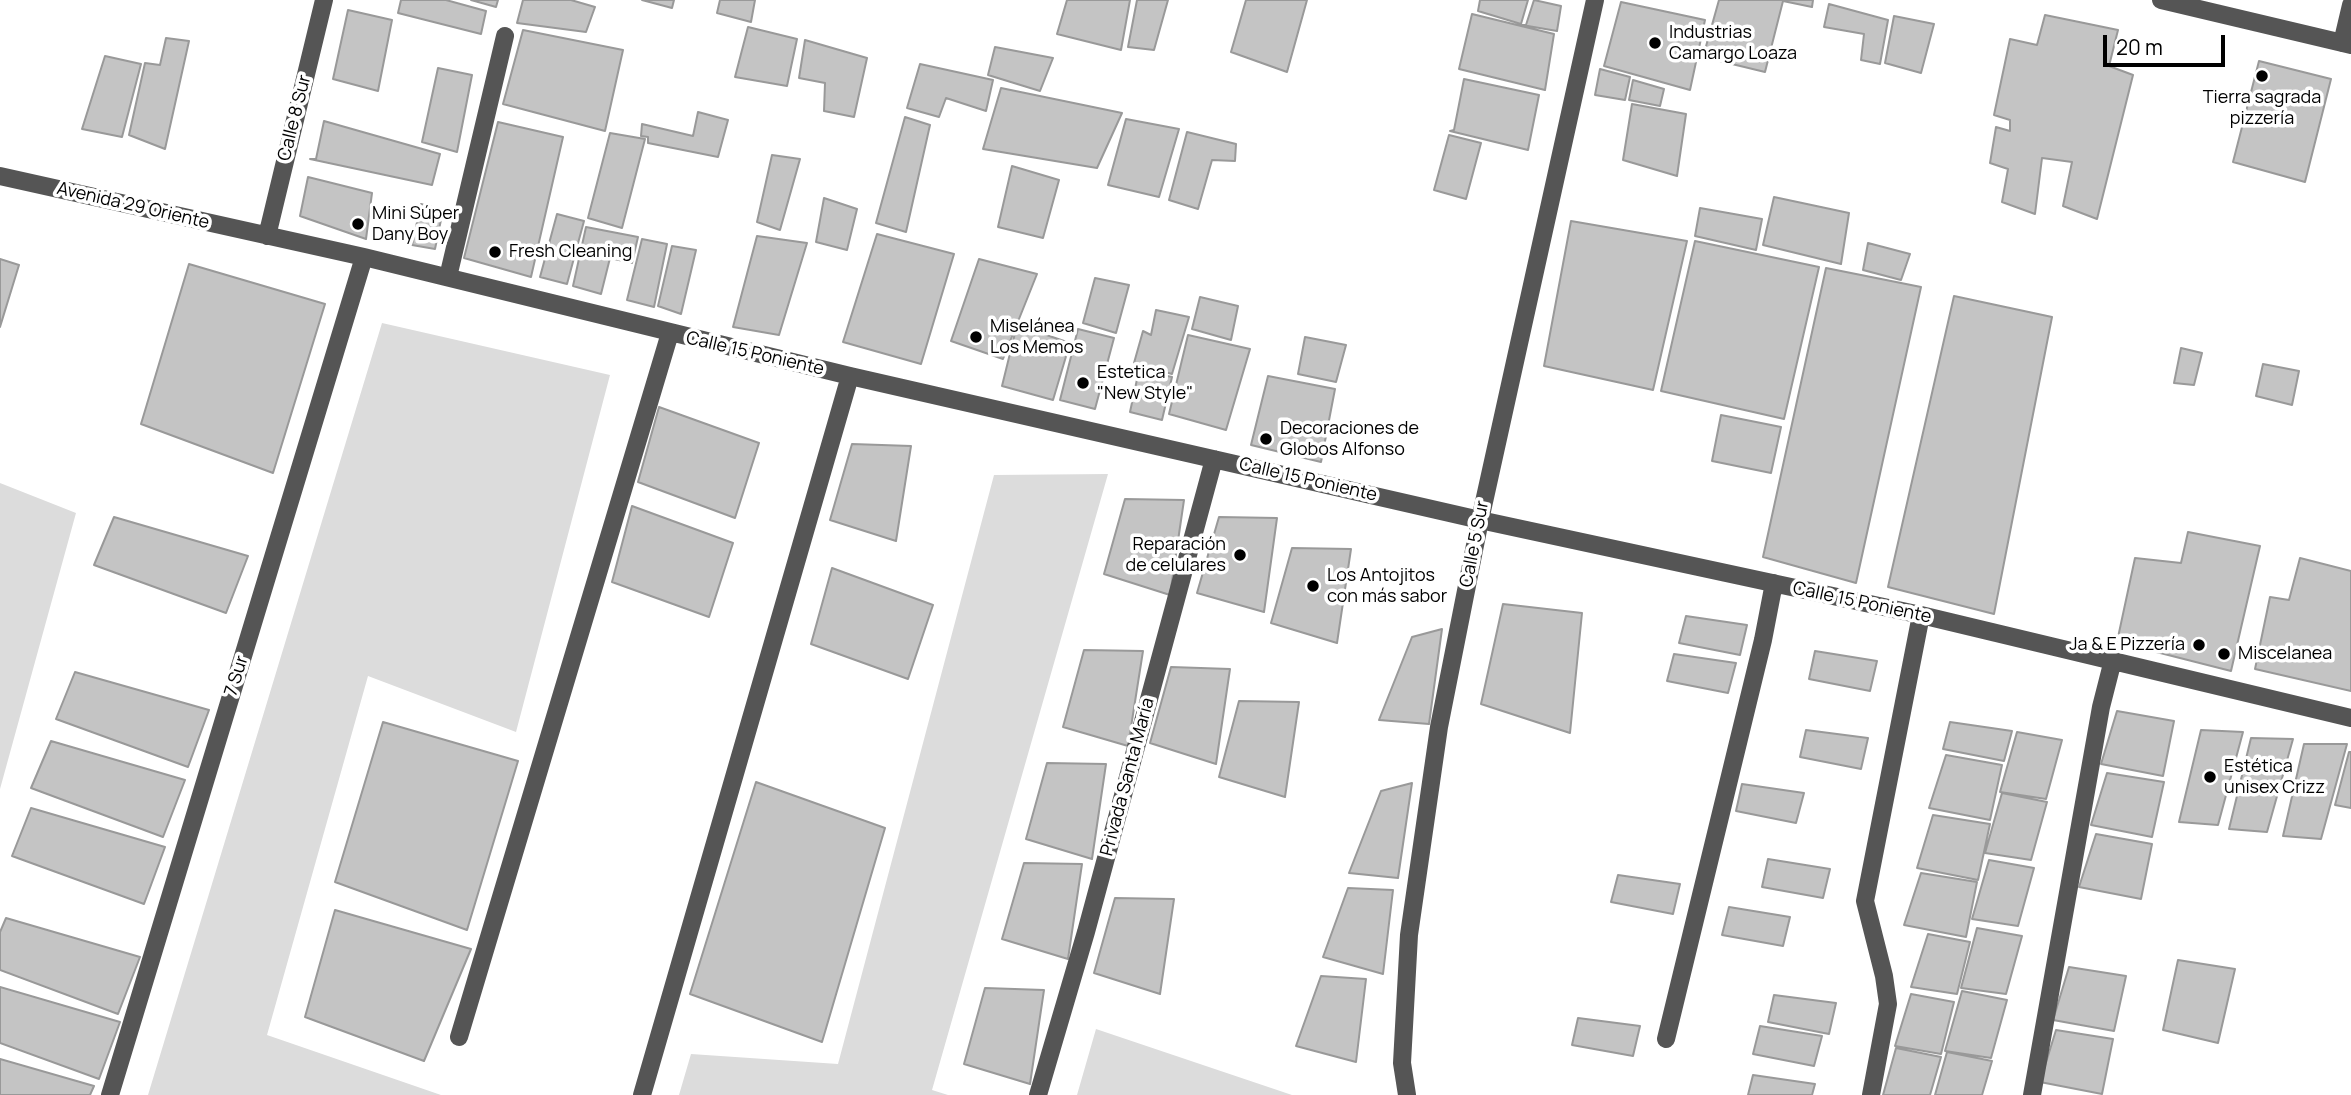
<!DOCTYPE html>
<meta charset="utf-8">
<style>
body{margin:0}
#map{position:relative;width:2351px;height:1095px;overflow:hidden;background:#fff;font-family:Manrope,sans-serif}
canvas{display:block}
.scale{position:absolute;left:2103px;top:35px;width:122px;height:32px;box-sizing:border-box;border:4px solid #000;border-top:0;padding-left:9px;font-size:21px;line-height:24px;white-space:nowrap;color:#000;-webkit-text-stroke:5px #fff;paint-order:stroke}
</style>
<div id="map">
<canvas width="2351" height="1095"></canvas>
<div class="scale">20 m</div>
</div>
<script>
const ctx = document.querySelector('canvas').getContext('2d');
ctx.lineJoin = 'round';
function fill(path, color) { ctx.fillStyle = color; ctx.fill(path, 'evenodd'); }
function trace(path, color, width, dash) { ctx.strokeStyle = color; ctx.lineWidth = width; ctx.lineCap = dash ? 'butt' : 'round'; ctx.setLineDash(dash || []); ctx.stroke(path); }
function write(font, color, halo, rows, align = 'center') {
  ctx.font = font + ' Manrope,sans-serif'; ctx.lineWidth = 7; ctx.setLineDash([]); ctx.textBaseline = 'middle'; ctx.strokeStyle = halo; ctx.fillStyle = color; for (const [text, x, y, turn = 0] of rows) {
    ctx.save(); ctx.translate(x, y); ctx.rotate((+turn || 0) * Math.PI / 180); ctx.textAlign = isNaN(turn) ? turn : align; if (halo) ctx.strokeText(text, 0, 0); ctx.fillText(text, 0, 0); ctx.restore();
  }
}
fill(new Path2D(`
 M 382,323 L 610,375 L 516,732 L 368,676 L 267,1035 L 441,1095 L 148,1095 Z
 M 1108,474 L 932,1090 L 948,1095 L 679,1095 L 691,1054 L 838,1064 L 994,475 Z
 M 0,483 L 76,513 L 0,789 Z
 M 1096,1029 L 1292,1095 L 1077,1095 Z`), '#dcdcdc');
const building = new Path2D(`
 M 401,0 L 446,0 L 486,11 L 481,34 L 398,13 Z
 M 471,0 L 498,0 L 496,7 Z
 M 523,0 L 571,0 L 595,7 L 586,32 L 517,23 Z
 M 642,0 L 674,0 L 672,8 Z
 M 720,0 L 755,0 L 751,22 L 717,13 Z
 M 1067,0 L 1130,0 L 1121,50 L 1057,34 Z
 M 1137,0 L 1168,0 L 1154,50 L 1128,47 Z
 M 1246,0 L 1307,0 L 1287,72 L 1231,52 Z
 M 1480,0 L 1528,0 L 1521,24 L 1478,11 Z
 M 1534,0 L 1561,6 L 1557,31 L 1522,25 L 1526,25 Z
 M 1719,0 L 1813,0 L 1812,7 L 1783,1 L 1765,72 L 1703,57 Z
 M 1621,2 L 1705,20 L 1690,90 L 1604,66 Z
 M 1829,4 L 1888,20 L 1880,64 L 1861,60 L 1864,34 L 1824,27 Z
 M 348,10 L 392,20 L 378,91 L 333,79 Z
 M 1472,14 L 1554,34 L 1545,90 L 1459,69 Z
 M 2045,15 L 2118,30 L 2109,66 L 2133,75 L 2097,219 L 2063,206 L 2072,162 L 2042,158 L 2035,214 L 2002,202 L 2008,169 L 1990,163 L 1996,127 L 2010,131 L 2010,120 L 1994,115 L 2010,39 L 2037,45 Z
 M 1894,16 L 1934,24 L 1921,73 L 1885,63 Z
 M 748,27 L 797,39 L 787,86 L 735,77 Z
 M 523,30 L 623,50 L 605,131 L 503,104 Z
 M 166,38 L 189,41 L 165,149 L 129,135 L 145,63 L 160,65 Z
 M 805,40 L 867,58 L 854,117 L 824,111 L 825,83 L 799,78 Z
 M 995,47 L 1053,58 L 1040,91 L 988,75 Z
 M 105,56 L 141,64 L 122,137 L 82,129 Z
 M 2259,61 L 2331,79 L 2305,182 L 2233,162 Z
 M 920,64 L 993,80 L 986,111 L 946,98 L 939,117 L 907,108 Z
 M 438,68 L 472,75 L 457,152 L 422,142 Z
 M 1600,69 L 1630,77 L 1625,100 L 1595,95 Z
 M 1464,79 L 1539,95 L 1528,150 L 1450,131 L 1454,130 Z
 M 1633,80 L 1664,89 L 1660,106 L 1629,100 Z
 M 1001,88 L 1122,113 L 1097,168 L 983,149 Z
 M 1632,104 L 1686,114 L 1677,176 L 1623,160 Z
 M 698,112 L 728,120 L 718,157 L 648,143 L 648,137 L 641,136 L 642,124 L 693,136 Z
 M 905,117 L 930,125 L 906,232 L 876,223 Z
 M 1126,119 L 1179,129 L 1159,197 L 1108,185 Z
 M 324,121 L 440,154 L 432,185 L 310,159 L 316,159 Z
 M 498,122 L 563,137 L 531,277 L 464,258 Z
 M 1187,132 L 1236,144 L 1235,161 L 1212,160 L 1198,209 L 1169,200 Z
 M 610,133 L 645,139 L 622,228 L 588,218 Z
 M 1449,135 L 1481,143 L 1466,199 L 1434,190 Z
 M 772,155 L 800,159 L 780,230 L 757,222 Z
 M 1012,166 L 1059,180 L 1043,238 L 998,227 Z
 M 308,177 L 372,193 L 366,239 L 300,216 Z
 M 1774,197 L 1849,213 L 1841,264 L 1763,245 Z
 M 824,198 L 857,209 L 847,250 L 816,242 Z
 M 421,204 L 443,210 L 435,249 L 412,245 Z
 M 1700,208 L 1762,219 L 1756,250 L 1695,236 Z
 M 557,214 L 584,221 L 567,284 L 540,277 Z
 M 1571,221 L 1687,241 L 1653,390 L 1544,366 Z
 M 586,227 L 638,237 L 632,263 L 610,258 L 601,294 L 573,286 Z
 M 877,234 L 954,254 L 921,364 L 843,342 Z
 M 757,236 L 807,243 L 779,335 L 733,327 Z
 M 642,239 L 667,244 L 654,307 L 627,300 Z
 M 1695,241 L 1819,267 L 1784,419 L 1661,391 Z
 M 1868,243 L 1910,254 L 1901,280 L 1863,270 Z
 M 672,246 L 696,250 L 681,314 L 658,306 Z
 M 0,259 L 19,265 L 0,327 Z
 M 979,259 L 1037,274 L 1003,359 L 951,341 Z
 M 189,264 L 325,304 L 273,473 L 141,424 Z
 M 1826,268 L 1921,287 L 1856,583 L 1763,557 Z
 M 1095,278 L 1129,285 L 1116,333 L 1083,323 Z
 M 1954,296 L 2052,317 L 1994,614 L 1888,587 Z
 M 1200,297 L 1238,306 L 1231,340 L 1192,329 Z
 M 1156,310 L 1189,317 L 1172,374 L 1134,363 L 1143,331 L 1151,335 Z
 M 1017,325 L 1070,343 L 1053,400 L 1002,386 Z
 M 1078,329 L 1114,338 L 1095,409 L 1060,400 Z
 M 1188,335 L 1250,349 L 1226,430 L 1169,414 Z
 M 1305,337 L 1346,345 L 1336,382 L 1298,374 Z
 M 2181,348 L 2202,353 L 2194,385 L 2174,383 Z
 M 2263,364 L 2299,371 L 2292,405 L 2256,396 Z
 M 1139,370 L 1172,377 L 1162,420 L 1130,412 Z
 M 1268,376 L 1335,389 L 1321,462 L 1251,445 Z
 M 659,407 L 759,443 L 735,518 L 638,482 Z
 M 1721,415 L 1781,427 L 1771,473 L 1712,461 Z
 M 852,444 L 911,446 L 896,541 L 830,520 Z
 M 1125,499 L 1184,500 L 1170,595 L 1104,574 Z
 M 632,506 L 733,543 L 709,617 L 612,582 Z
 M 114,517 L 248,556 L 226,613 L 94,565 Z
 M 1219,517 L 1277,518 L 1264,612 L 1197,593 Z
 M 2188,532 L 2260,546 L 2231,671 L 2117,642 L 2135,558 L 2181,563 Z
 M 1292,548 L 1351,549 L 1337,643 L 1271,623 Z
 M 2300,558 L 2351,571 L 2351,691 L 2255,669 L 2270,597 L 2289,600 Z
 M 832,568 L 933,605 L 908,679 L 811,644 Z
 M 1503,604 L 1582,613 L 1570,733 L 1481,704 Z
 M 1686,616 L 1747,625 L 1740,655 L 1679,643 Z
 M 1442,629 L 1429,724 L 1379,720 L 1412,637 Z
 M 1084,650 L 1143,651 L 1128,746 L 1063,727 Z
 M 1815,651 L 1877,661 L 1870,691 L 1809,679 Z
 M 1674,654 L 1736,663 L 1728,693 L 1667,681 Z
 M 1171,667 L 1230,669 L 1216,764 L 1150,743 Z
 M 75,672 L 209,710 L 188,767 L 56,719 Z
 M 1239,701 L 1299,702 L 1285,797 L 1219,777 Z
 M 2117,711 L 2174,721 L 2163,776 L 2101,764 Z
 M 383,722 L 518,761 L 467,930 L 335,882 Z
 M 1950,722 L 2012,731 L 2004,761 L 1943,749 Z
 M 1806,730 L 1868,738 L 1861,769 L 1800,757 Z
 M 2201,730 L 2243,732 L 2218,825 L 2179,822 Z
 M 2017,732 L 2062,740 L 2046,799 L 2000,792 Z
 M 2251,738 L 2293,739 L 2267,832 L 2229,829 Z
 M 51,741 L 185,780 L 163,837 L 31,788 Z
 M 2304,744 L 2347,744 L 2321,839 L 2283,836 Z
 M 2349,752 L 2351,752 L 2351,808 L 2335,805 Z
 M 1946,755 L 2002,765 L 1990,820 L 1929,808 Z
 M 1047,763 L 1106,764 L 1092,859 L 1026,839 Z
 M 2107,773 L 2164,782 L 2152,837 L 2091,825 Z
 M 756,782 L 885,828 L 822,1042 L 690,994 Z
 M 1412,783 L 1398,878 L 1349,873 L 1381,791 Z
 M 1742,784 L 1804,793 L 1796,823 L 1736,811 Z
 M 2002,793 L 2047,802 L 2031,860 L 1985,853 Z
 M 31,808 L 165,847 L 144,904 L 12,856 Z
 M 1933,815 L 1990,824 L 1978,880 L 1917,868 Z
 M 2096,834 L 2152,844 L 2141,899 L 2079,887 Z
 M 1768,859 L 1830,869 L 1823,898 L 1762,887 Z
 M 1989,860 L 2034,868 L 2018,926 L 1972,919 Z
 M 1024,863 L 1082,864 L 1068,959 L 1002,939 Z
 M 1921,873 L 1977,882 L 1966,937 L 1904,925 Z
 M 1618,875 L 1680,884 L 1673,914 L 1611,902 Z
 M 1348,888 L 1393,890 L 1383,974 L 1323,957 Z
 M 1115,898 L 1174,899 L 1160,994 L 1094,973 Z
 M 1729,907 L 1790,917 L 1783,946 L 1722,935 Z
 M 335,910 L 471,949 L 424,1061 L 305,1017 Z
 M 6,918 L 140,957 L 118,1014 L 0,970 L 0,932 Z
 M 1977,928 L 2022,936 L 2006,994 L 1961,988 Z
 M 1928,934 L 1970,942 L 1957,994 L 1911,987 Z
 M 2178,960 L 2235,969 L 2218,1043 L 2163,1030 Z
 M 2069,967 L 2126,976 L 2114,1031 L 2053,1020 Z
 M 1321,976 L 1366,979 L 1356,1062 L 1296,1046 Z
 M 0,987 L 120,1022 L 99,1079 L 0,1043 Z
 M 985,988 L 1044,990 L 1030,1084 L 964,1064 Z
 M 1962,991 L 2007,1000 L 1991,1058 L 1945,1051 Z
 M 1911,994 L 1954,1002 L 1941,1054 L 1895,1046 Z
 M 1774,995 L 1836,1003 L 1829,1034 L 1768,1022 Z
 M 1578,1018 L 1640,1026 L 1633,1056 L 1572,1045 Z
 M 1760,1026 L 1822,1036 L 1814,1066 L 1753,1054 Z
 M 2056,1030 L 2113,1039 L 2102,1094 L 2040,1082 Z
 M 1896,1048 L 1941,1057 L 1930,1095 L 1883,1095 Z
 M 1947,1052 L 1992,1061 L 1982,1095 L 1935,1095 Z
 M 0,1059 L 94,1086 L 90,1095 L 0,1095 Z
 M 1753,1075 L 1815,1084 L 1812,1095 L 1748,1095 Z`);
fill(building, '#c4c4c4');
trace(building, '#999', 2);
trace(new Path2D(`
 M 2161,0 L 2351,45
 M 2342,43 L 2351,5
 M 0,176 L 364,257 L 850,376 L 1480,520 L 1921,615 L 2351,718
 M 267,236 L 324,0
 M 448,277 L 505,36
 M 459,1037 L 670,333
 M 1666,1039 L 1763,640 L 1774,583
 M 110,1095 L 364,257
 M 642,1095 L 850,376
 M 1038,1095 L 1086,932 L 1214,459
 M 1407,1095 L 1402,1063 L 1409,935 L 1439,727 L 1480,520 L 1595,0
 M 1871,1095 L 1888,1004 L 1884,976 L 1865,901 L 1921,615
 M 2032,1095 L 2101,707 L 2113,660`), '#555', 18);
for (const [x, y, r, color] of [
 [1655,43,7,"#000"],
 [2262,76,7,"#000"],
 [358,224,7,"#000"],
 [495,252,7,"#000"],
 [976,337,7,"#000"],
 [1083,383,7,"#000"],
 [1266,439,7,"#000"],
 [1240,555,7,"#000"],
 [1313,586,7,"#000"],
 [2199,645,7,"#000"],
 [2224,654,7,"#000"],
 [2210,777,7,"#000"]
]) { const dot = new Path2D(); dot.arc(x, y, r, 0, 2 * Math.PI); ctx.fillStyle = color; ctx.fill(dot); trace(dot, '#fff', 2.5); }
write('18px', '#000', '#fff', [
 ["Industrias",1669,33],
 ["Camargo Loaza",1669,54],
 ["Tierra sagrada",2262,98,"center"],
 ["pizzería",2262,119,"center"],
 ["Mini Súper",372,214],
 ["Dany Boy",372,235],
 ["Fresh Cleaning",509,252],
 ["Miselánea",990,327],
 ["Los Memos",990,348],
 ["Estetica",1097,373],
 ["\"New Style\"",1097,394],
 ["Decoraciones de",1280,429],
 ["Globos Alfonso",1280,450],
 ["Reparación",1226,545,"right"],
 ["de celulares",1226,566,"right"],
 ["Los Antojitos",1327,576],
 ["con más sabor",1327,597],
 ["Ja & E Pizzería",2185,645,"right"],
 ["Miscelanea",2238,654],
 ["Estética",2224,767],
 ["unisex Crizz",2224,788]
], 'left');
write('18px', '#000', '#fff', [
 ["Calle 8 Sur",295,118,-76],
 ["Avenida 29 Oriente",133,206,13],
 ["Calle 15 Poniente",755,354,13],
 ["Calle 15 Poniente",1308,480,13],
 ["Calle 5 Sur",1475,544,-79],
 ["Calle 15 Poniente",1862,603,12],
 ["7 Sur",237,676,-73],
 ["Privada Santa María",1128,777,-75]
]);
</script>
